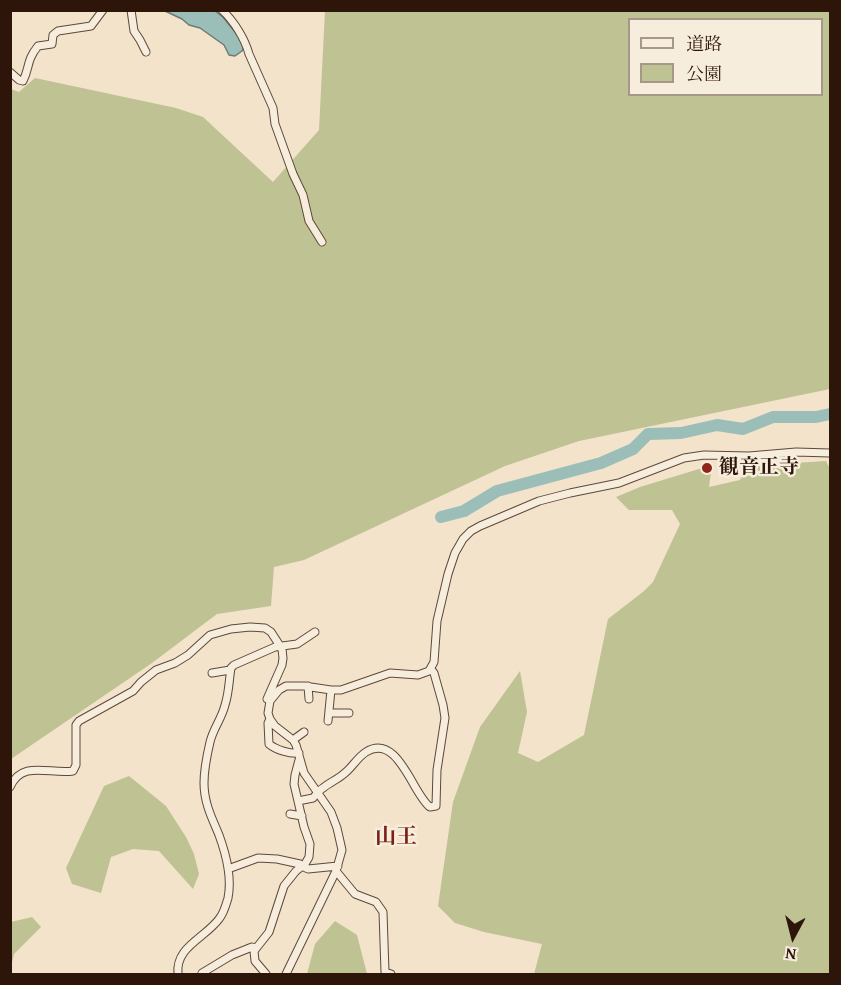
<!DOCTYPE html>
<meta charset="utf-8">
<style>
body{margin:0}
#map{position:relative;width:841px;height:985px;overflow:hidden;background:#f2e3ca;font-family:"Gentium Book Plus","Noto Serif JP",serif}
canvas{display:block}
.frame{position:absolute;inset:0;border:12px solid #2d150a;pointer-events:none}
.legend{position:absolute;left:628px;top:18px;width:195px;height:78px;box-sizing:border-box;background:#f7eddd;border:2px solid #a69789;margin:0;padding:8px 10px;list-style:none;font-size:18px;color:#2d150a}
.legend li{display:flex;align-items:center;gap:12px;height:30px}
.legend b{width:30px;border:2px solid #a69789}
.north{position:absolute;left:763px;top:907px;width:60px;height:60px;-webkit-text-stroke:4px #f7eddd;paint-order:stroke;rotate:187deg;font-size:16px;font-weight:700;line-height:24px;text-align:center;color:#2d150a}
.north::after{content:'';display:block;margin:auto;width:21px;height:27px;background:#2d150a;clip-path:polygon(50% 0,100% 100%,50% 72%,0 100%)}
</style>
<div id="map">
<canvas width="841" height="985"></canvas>
<div class="frame"></div>
<ul class="legend">
<li><b style="height:8px;background:#f7eddd"></b>道路</li>
<li><b style="height:16px;background:#bfc293"></b>公園</li>
</ul>
<div class="north">N</div>
</div>
<script>
const ctx = document.querySelector('canvas').getContext('2d');
ctx.lineJoin = 'round';
function fill(path, color) { ctx.fillStyle = color; ctx.fill(path, 'evenodd'); }
function trace(path, color, width, dash) { ctx.strokeStyle = color; ctx.lineWidth = width; ctx.lineCap = dash ? 'butt' : 'round'; ctx.setLineDash(dash || []); ctx.stroke(path); }
function write(font, color, halo, rows, align = 'center') {
  ctx.font = font + ' "Gentium Book Plus","Noto Serif JP",serif'; ctx.lineWidth = 5; ctx.setLineDash([]); ctx.textBaseline = 'middle'; ctx.strokeStyle = halo; ctx.fillStyle = color; for (const [text, x, y, turn = 0] of rows) {
    ctx.save(); ctx.translate(x, y); ctx.rotate((+turn || 0) * Math.PI / 180); ctx.textAlign = isNaN(turn) ? turn : align; if (halo) ctx.strokeText(text, 0, 0); ctx.fillText(text, 0, 0); ctx.restore();
  }
}
fill(new Path2D(`
 M 325,11 L 830,11 L 830,389 L 579,441 L 505,466 L 304,560 L 274,567 L 271,606 L 217,614 L 152,663 L 11,759 L 11,89 L 19,92 L 35,78 L 176,108 L 203,117 L 273,182 L 319,130 ZM 630,20 L 822,20 L 822,94 L 630,94 Z
 M 826,461 L 830,469 L 830,974 L 534,974 L 542,944 L 484,932 L 455,923 L 438,906 L 453,802 L 480,727 L 520,671 L 527,712 L 518,753 L 538,762 L 584,735 L 608,619 L 644,591 L 653,582 L 680,524 L 672,510 L 629,510 L 616,497 L 640,487 L 712,465 L 709,487 L 740,480 L 747,466 Z
 M 129,776 L 166,806 L 186,837 L 194,854 L 199,874 L 193,889 L 159,851 L 133,849 L 111,857 L 101,893 L 72,884 L 66,868 L 104,786 Z
 M 32,917 L 41,927 L 14,954 L 11,967 L 11,922 Z
 M 335,921 L 357,935 L 367,974 L 307,974 L 315,944 Z`), '#bfc293');
const water = new Path2D(`
 M 165,11 L 215,11 L 223,17 L 239,37 L 244,47 L 242,51 L 235,56 L 229,55 L 224,45 L 200,28 L 189,25 L 182,19 Z`);
fill(water, '#9bbeb8');
trace(water, '#6f7a72', 1.5);
trace(new Path2D(`
 M 441,517 L 464,511 L 497,491 L 601,463 L 633,449 L 648,434 L 681,433 L 717,425 L 743,429 L 773,417 L 816,417 L 830,414`), '#9bbeb8', 12);
const minor = new Path2D(`
 M 131,10 L 134,31 L 140,40 L 146,52
 M 222,10 C 234,21 245,39 249,54 L 273,108 L 275,124 L 293,174 L 303,195 L 309,221 L 322,242
 M 10,72 L 19,80 L 23,81 C 30,67 26,61 38,46 L 52,44 L 53,35 L 58,31 L 91,26 L 103,10
 M 212,673 L 230,670
 M 308,686 L 309,699
 M 330,713 L 349,713
 M 270,719 L 268,723 L 269,744 C 276,750 290,754 299,753
 M 328,721 L 331,690
 M 293,740 L 304,732
 M 10,787 C 22,759 51,775 73,771 L 76,765 L 76,725 L 79,721 L 133,691 L 141,682 L 156,670 L 175,663 L 188,655 L 210,635 L 231,629 L 250,627 L 265,628 L 271,632 L 282,649 L 283,658 L 282,665 L 267,699
 M 298,801 L 313,798 C 316,795 319,790 323,788 C 330,782 339,779 346,772 C 353,766 358,757 366,752 C 398,732 413,795 430,807 L 436,806 L 437,770 L 445,718 L 443,705 L 434,673 L 431,669
 M 290,814 L 302,816
 M 228,869 L 258,858 L 277,859 L 300,864 L 304,867 L 308,869 L 338,866
 M 336,871 L 355,894 L 376,902 L 383,912 L 385,972 L 391,974
 M 202,973 L 232,955 L 252,947 L 256,948
 M 178,974 C 175,947 205,938 219,919 C 224,913 226,905 228,898 C 232,878 226,854 219,835 C 212,818 204,803 204,783 C 204,770 207,755 210,742 C 213,729 222,718 225,705 C 229,693 229,680 231,668 L 234,665 L 275,647 L 297,644 L 315,632
 M 266,974 L 255,961 L 254,951 L 269,932 L 284,886 L 296,871 L 305,864 L 309,857 L 310,844 L 304,827 L 294,784 L 295,775 L 299,760
 M 286,974 L 336,871 L 342,850 L 337,828 L 331,812 L 304,773 L 296,745 L 293,740 L 275,726 L 270,719 L 268,713 L 270,701 L 279,690 L 286,686 L 304,686 L 331,690 L 341,690 L 390,673 L 418,675 L 429,671 L 434,662 L 437,621 L 448,574 L 455,553 L 463,539 L 471,531 L 480,526 L 539,501 L 570,493 L 619,483 L 684,458 L 704,455 L 749,456 L 796,452 L 830,453`);
trace(minor, '#5e483a', 9);
trace(minor, '#f7eddd', 7);
for (const [x, y, r, color] of [
 [707,468,6,"#8f2418"]
]) { const dot = new Path2D(); dot.arc(x, y, r, 0, 2 * Math.PI); ctx.fillStyle = color; ctx.fill(dot); trace(dot, '#f7eddd', 2); }
write('bold 20px', '#2d150a', '#f7eddd', [
 ["観音正寺",719,468]
], 'left');
write('bold 21px', '#7a1f14', '#f7eddd', [
 ["山王",396,838]
]);
</script>
